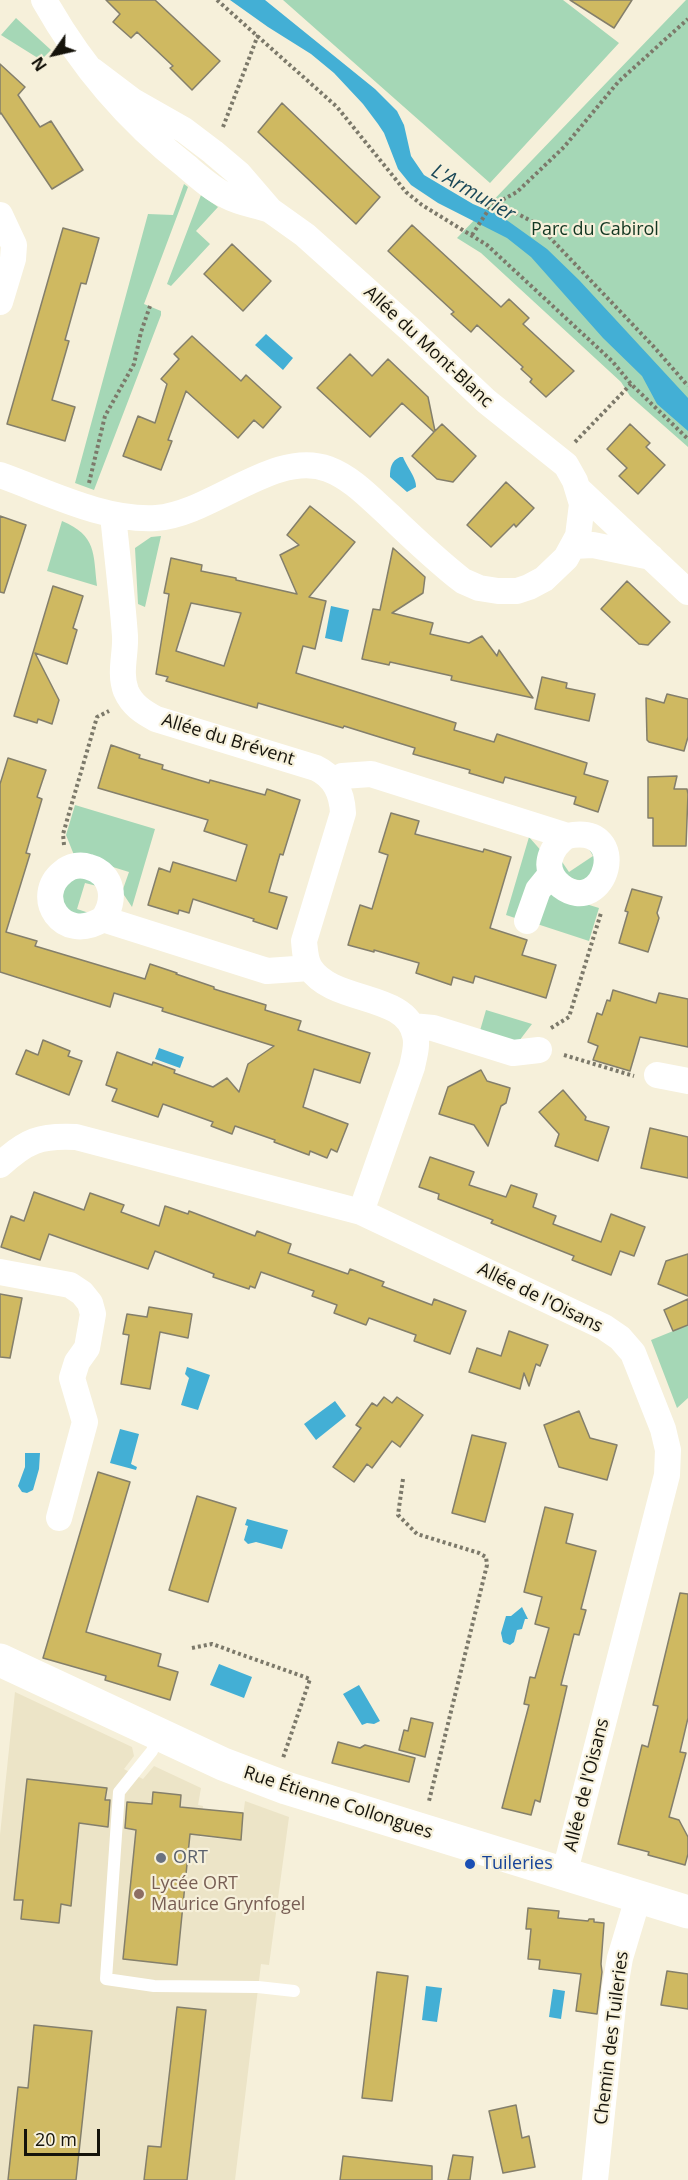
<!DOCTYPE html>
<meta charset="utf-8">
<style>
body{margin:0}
#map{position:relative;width:688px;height:2180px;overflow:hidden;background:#f6f0da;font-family:"Open Sans",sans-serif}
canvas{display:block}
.north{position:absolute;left:24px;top:24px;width:60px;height:60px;-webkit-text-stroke:4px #f6f0da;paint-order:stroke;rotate:236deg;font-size:16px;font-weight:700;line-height:24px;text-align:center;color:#15130b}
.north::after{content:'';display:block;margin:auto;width:21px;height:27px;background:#15130b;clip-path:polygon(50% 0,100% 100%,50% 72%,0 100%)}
.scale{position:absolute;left:24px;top:2129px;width:76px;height:27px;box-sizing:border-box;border:3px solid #15130b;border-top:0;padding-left:8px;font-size:18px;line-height:21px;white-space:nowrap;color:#15130b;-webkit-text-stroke:4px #f6f0da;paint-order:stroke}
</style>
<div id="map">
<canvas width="688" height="2180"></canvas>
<div class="north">N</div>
<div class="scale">20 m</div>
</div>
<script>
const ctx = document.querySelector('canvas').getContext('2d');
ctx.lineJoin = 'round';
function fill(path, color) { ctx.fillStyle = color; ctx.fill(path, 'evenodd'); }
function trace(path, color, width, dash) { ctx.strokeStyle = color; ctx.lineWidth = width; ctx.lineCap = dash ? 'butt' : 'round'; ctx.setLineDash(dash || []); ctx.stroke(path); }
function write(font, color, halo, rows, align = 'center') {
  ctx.font = font + ' "Open Sans",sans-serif'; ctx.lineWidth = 4.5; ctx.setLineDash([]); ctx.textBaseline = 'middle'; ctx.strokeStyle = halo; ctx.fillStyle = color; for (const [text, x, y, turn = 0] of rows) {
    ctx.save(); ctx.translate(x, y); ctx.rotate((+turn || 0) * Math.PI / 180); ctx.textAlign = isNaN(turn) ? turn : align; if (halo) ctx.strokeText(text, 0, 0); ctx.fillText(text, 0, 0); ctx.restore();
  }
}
fill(new Path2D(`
 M 15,1692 L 132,1747 L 134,1756 L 124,1769 L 133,1774 L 143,1779 L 154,1766 L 201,1788 L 198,1805 L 203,1806 L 200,1837 L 240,1840 L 245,1801 L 289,1817 L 269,1965 L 261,1964 L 235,2180 L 0,2180 L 0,1835 Z`), '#ece4c7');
fill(new Path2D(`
 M 283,0 L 563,0 L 619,43 L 490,183 Z
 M 686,0 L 688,0 L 688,447 L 630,396 L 621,382 L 481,253 L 457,238 Z
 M 16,18 L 51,50 L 41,60 L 1,35 Z
 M 184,184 L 188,187 L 144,304 L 161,311 L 161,315 L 94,490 L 75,483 L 148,214 L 173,215 Z
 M 201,195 L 218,207 L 196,231 L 210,244 L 171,286 L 167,284 Z
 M 62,521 C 97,536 93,553 97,586 L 47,571 Z
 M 161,536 L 145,607 L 138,604 L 135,548 L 151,537 Z
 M 75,805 L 155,829 L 132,907 L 122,892 L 129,872 L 74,855 L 66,835 Z
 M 529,837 L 544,854 L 521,920 L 506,915 Z
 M 586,844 L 599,860 L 587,881 L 563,878 L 558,856 L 569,872 L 593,856 Z
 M 83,874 L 101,887 L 85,883 L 77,909 L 92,914 L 87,917 L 64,910 L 61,885 Z
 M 544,891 L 599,908 L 589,941 L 534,923 Z
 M 486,1010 L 532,1024 L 516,1045 L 479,1034 Z
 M 688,1325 L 688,1398 L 677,1408 L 651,1340 Z`), '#a5d7b6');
fill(new Path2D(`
 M 230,0 L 265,0 L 375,89 L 397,111 L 404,125 L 411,156 L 424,175 L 473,204 L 501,216 L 547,249 L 579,280 L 688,398 L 688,431 L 657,404 L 642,376 L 603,338 L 531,257 L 507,238 L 438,203 L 411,185 L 398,169 L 384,133 L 378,124 L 363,104 L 334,73 L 311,54 L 268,27 Z
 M 266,334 L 293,358 L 283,370 L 255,345 Z
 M 400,457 L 403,457 C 406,465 417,479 416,487 L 407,492 L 390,477 C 390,468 391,461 400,457 Z
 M 331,606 L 349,610 L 342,642 L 325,638 Z
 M 159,1048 L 184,1057 L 180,1068 L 155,1059 Z
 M 187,1367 L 210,1375 L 198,1410 L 181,1405 L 189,1378 L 185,1374 Z
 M 335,1401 L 346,1416 L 316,1440 L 304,1424 Z
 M 120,1429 L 139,1434 L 131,1464 L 137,1467 L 136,1470 L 110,1463 Z
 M 25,1453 L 40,1453 L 39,1469 L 33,1490 L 27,1493 L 22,1492 L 18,1486 L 25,1467 Z
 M 247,1519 L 288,1530 L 282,1549 L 256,1542 L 248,1544 L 244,1540 L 248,1526 L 245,1525 Z
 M 522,1607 L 528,1619 L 525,1619 L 522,1629 L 517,1630 L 514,1642 L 510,1645 L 503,1642 L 501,1633 L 506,1616 L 511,1616 Z
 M 219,1664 L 252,1677 L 244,1698 L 210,1685 Z
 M 359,1685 L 380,1721 L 374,1724 L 367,1723 L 362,1725 L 343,1694 Z
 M 426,1986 L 442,1988 L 437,2022 L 422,2020 Z
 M 553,1989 L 565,1991 L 561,2019 L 549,2017 Z`), '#43afd5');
const building = new Path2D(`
 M 106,0 L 155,0 L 220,61 L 192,90 L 170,68 L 173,66 L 137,32 L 131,38 L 113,22 L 120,14 Z
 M 570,0 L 632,0 L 614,28 Z
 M 0,64 L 25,87 L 18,95 L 40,127 L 51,121 L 83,170 L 52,189 L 1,113 L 0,114 Z
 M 282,103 L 380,197 L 356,224 L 258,132 Z
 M 412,225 L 501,307 L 509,299 L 529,318 L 523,324 L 574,371 L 546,397 L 530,382 L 532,379 L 521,369 L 523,367 L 477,325 L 471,332 L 451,314 L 454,312 L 388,251 Z
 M 63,228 L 99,238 L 86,284 L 81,283 L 65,340 L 69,341 L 52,400 L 75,407 L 65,441 L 7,424 Z
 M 232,244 L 271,281 L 243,311 L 204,274 Z
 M 192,336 L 241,381 L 246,375 L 281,407 L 263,428 L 254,420 L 238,438 L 186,391 L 168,440 L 172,441 L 161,470 L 123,456 L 138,416 L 155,423 L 167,384 L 161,379 L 179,359 L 174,354 Z
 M 350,354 L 372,376 L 388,359 L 428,397 L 435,431 L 442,424 L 476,456 L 453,482 L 437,479 L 412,456 L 434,432 L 402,403 L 370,437 L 317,388 Z
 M 630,424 L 650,443 L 646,447 L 665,465 L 638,494 L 619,476 L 627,468 L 607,449 Z
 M 506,482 L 534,508 L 516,527 L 514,524 L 491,547 L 467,525 Z
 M 310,506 L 355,542 L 309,597 L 326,601 L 315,649 L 303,646 L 296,673 L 456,723 L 454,730 L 494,742 L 497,734 L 587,763 L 584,774 L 608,781 L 598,812 L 574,804 L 576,797 L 505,777 L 503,783 L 469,773 L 470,770 L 413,754 L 415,748 L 376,736 L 344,726 L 343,728 L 258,703 L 257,708 L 166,681 L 168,677 L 156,674 L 169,594 L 164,593 L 171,558 L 202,565 L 201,571 L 236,578 L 236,580 L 297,594 L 280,555 L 299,545 L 287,535 ZM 191,603 L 241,613 L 224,666 L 176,651 Z
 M 0,516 L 26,525 L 4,593 L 0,592 Z
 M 393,548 L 425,577 L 423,593 L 392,613 L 433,623 L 430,634 L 469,643 L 482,636 L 497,656 L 499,650 L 533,698 L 451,680 L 452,676 L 390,662 L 389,665 L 362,659 L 373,609 L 380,610 Z
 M 627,581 L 670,622 L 648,645 L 639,644 L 601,609 Z
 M 53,586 L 83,596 L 73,628 L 77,630 L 67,664 L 35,653 L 59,700 L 52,724 L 38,719 L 37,723 L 14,716 Z
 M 542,677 L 567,683 L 566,688 L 595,694 L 589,721 L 535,709 Z
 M 667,694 L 688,699 L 688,737 L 684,751 L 649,742 L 647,740 L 646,698 L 664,703 Z
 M 111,745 L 140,755 L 139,758 L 163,765 L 162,769 L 209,783 L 210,780 L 265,795 L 267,789 L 300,800 L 283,855 L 280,854 L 269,892 L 287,897 L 277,929 L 253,921 L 254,919 L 193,899 L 189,913 L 179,910 L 178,914 L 148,905 L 159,868 L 170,872 L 173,862 L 236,881 L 247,845 L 204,831 L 208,820 L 98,788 Z
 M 8,758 L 46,770 L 37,797 L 42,799 L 26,853 L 30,854 L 6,932 L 37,941 L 35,946 L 145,979 L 150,964 L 177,973 L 176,974 L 214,987 L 214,989 L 266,1005 L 265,1010 L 301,1021 L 298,1030 L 370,1053 L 360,1083 L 314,1069 L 303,1107 L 348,1124 L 337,1152 L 331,1149 L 327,1158 L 310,1151 L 309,1155 L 274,1142 L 275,1140 L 235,1126 L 232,1134 L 211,1126 L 213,1122 L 163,1104 L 158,1117 L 112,1101 L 117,1089 L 106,1085 L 117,1052 L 152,1065 L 153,1062 L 175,1070 L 174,1073 L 213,1087 L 227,1078 L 239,1092 L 248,1064 L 274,1046 L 162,1011 L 163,1008 L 114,993 L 110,1007 L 0,972 L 0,784 Z
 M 677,776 L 674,789 L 687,789 L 688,794 L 686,846 L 653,846 L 653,818 L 648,818 L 648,777 Z
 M 391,813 L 419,821 L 415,834 L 483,852 L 484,849 L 511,857 L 490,928 L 527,940 L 522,955 L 556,965 L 546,998 L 475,976 L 473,983 L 453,977 L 451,985 L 416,973 L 419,963 L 374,950 L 374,952 L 348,945 L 360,905 L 372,909 L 388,855 L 379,852 Z
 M 632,889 L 662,897 L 657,913 L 659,918 L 648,952 L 619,943 L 628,912 L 625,911 Z
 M 613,990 L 656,1003 L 659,993 L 688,999 L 688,1047 L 640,1037 L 630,1071 L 593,1060 L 598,1046 L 588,1042 L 597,1013 L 602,1015 L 607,1000 L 610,1001 Z
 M 43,1040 L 70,1051 L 68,1056 L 82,1061 L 69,1095 L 16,1074 L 26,1050 L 38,1055 Z
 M 481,1070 L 487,1081 L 510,1088 L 506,1103 L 501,1106 L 488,1146 L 474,1125 L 439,1114 L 448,1087 Z
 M 563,1090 L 586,1117 L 585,1120 L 609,1127 L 598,1161 L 555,1146 L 559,1134 L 539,1112 Z
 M 650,1128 L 688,1137 L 688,1178 L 641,1168 Z
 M 430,1157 L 474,1172 L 469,1185 L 506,1197 L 511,1185 L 537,1194 L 533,1207 L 556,1216 L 553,1224 L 601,1242 L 611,1214 L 645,1227 L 634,1256 L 620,1251 L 611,1275 L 572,1260 L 574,1256 L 491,1223 L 493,1220 L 438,1199 L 439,1194 L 419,1187 Z
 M 34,1192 L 84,1210 L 90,1193 L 124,1205 L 121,1212 L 159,1226 L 165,1206 L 188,1214 L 189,1211 L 255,1236 L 257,1231 L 291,1244 L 288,1253 L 348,1274 L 350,1269 L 384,1282 L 382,1286 L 432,1305 L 434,1299 L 466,1311 L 450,1354 L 414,1341 L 416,1335 L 369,1318 L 366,1325 L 334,1313 L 337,1305 L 312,1296 L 314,1291 L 261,1272 L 255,1288 L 250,1286 L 249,1289 L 213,1277 L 214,1274 L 155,1251 L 148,1269 L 49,1234 L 40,1260 L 1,1247 L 11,1216 L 24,1221 Z
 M 688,1254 L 688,1296 L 658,1284 L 666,1261 Z
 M 0,1294 L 22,1298 L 10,1358 L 0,1357 Z
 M 688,1299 L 688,1325 L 673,1331 L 664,1310 Z
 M 149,1307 L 192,1314 L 188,1338 L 160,1332 L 150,1389 L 121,1384 L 129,1335 L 123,1334 L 127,1314 L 147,1317 Z
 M 509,1331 L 548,1345 L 540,1366 L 536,1364 L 529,1386 L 524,1373 L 520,1389 L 469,1372 L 477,1348 L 501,1356 Z
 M 384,1397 L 392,1403 L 397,1397 L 423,1415 L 400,1447 L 392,1441 L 372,1468 L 367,1464 L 354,1482 L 333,1467 L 361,1428 L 356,1425 L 372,1403 L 377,1406 Z
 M 579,1411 L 590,1438 L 617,1445 L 607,1480 L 559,1467 L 544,1425 Z
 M 472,1435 L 506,1443 L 485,1522 L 452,1513 Z
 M 98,1472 L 130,1482 L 86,1632 L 161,1654 L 158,1666 L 178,1672 L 170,1700 L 105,1680 L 106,1676 L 43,1658 Z
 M 197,1496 L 236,1508 L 208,1602 L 169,1590 Z
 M 545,1507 L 573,1514 L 566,1543 L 596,1551 L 581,1609 L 586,1610 L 579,1635 L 574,1634 L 561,1685 L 567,1686 L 547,1772 L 540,1802 L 535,1800 L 531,1815 L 502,1808 L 529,1705 L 524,1704 L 530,1677 L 535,1678 L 549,1628 L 535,1624 L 542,1597 L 524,1592 Z
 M 680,1593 L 688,1594 L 688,1718 L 680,1752 L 686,1753 L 669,1817 L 679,1820 L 688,1837 L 688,1854 L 685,1865 L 648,1855 L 649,1852 L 618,1844 L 642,1745 L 648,1747 L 658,1706 L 653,1705 Z
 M 411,1718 L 433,1723 L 425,1757 L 399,1750 L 404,1730 L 408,1731 Z
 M 338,1742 L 360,1748 L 365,1745 L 415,1758 L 409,1782 L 332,1763 Z
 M 27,1779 L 107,1788 L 105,1800 L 110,1800 L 108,1827 L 79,1823 L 71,1906 L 61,1904 L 59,1923 L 21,1919 L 23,1900 L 14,1900 Z
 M 153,1792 L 181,1795 L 180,1807 L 243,1813 L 241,1840 L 190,1834 L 177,1965 L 123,1959 L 136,1830 L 125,1828 L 127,1802 L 152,1804 Z
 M 528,1908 L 559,1911 L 558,1918 L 588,1921 L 589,1919 L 594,1919 L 594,1922 L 604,1923 L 601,1964 L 602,1972 L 597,2014 L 576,2011 L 581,1974 L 539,1969 L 540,1960 L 528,1959 L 531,1929 L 526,1929 Z
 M 667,1971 L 688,1974 L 688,2009 L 661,2005 Z
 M 377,1972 L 408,1976 L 392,2101 L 362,2098 Z
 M 177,2007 L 206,2010 L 187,2180 L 144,2180 L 148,2146 L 161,2147 Z
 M 34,2025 L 92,2031 L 76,2180 L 8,2180 L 18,2087 L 28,2088 Z
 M 516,2105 L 522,2138 L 529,2136 L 535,2167 L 503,2173 L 489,2111 Z
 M 453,2155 L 473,2157 L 470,2180 L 448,2180 Z
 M 343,2156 L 432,2166 L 432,2180 L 340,2180 Z`);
fill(building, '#cfb961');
trace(building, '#847f6b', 1.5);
trace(new Path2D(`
 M 217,0 L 337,107 L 406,192 L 422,205 L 487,245 L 612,361 L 631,384 L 688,439
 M 223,127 L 258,35
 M 492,206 L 516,213 L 537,224 L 654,347 L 688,386
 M 472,235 L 491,206 L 517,192 L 564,147 L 619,81 L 688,19
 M 575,442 L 631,384
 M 89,483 L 105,416 L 134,364 L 141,332 L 150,306
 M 64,845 L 63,834 L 97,717 L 109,711
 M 551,1028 L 569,1017 L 601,913
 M 564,1055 L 634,1076
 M 403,1479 L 398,1515 L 417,1534 L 479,1553 L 486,1557 L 487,1565 L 429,1801
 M 192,1648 L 212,1644 L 310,1679 L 283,1758`), '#7c796a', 4, [3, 3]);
trace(new Path2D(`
 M 158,1735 L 152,1751 L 119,1792 L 106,1979 L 154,1986 L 258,1987 L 294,1991`), '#fff', 12);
trace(new Path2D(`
 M 44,0 C 80,64 128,121 186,166 C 199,177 212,189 227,196 C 240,203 256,205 270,210
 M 0,215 L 14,245 L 13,259 L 0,302
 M 0,475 C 48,492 104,521 156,518 C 212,514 275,449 328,469 C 352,478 370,498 389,515 C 413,538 437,561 463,581 L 479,588 L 498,591 L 517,591 L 529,587 L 544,579 L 566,558 L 578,536 L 582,504 L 575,481 L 566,465 L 486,401 L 411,330 L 305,235 L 270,210 L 239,174 L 213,152 L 184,130 L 133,101 L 92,70
 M 578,489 L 688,592
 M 113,515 C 117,555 122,595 125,636 C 126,654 119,673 126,691 C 132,705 143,712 156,719 L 316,768 C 335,777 342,793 343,813 L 304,941 C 305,950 305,960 310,968 C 333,1004 406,992 415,1035 C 418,1045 414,1057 412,1067 L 361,1212
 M 573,546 L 593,545 L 651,557
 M 333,781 L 342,776 L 371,774 L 567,836 C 634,822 605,920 561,886 C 541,871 549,848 567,836
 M 103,919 C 116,901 114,874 89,867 C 80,864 70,866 63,872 C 32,896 62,945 103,919 L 267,971 L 310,968
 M 527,921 L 538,890 L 551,874
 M 412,1026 L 433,1028 L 513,1053 L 539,1050
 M 657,1075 L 688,1081
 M 0,1165 C 26,1141 40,1135 76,1137 L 361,1212 L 604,1327 L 620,1338 L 633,1353 L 663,1429 L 668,1450 L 667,1475 L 564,1875
 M 0,1272 L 70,1285 L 82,1293 L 90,1303 L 93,1314 L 87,1348 L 77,1362 L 72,1378 L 85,1422 L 59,1518
 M 595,2180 L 615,1987 L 620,1958 L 638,1898`), '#fff', 26);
trace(new Path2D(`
 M 0,1660 L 223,1764 L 286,1788 L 688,1912`), '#fff', 33);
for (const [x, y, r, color] of [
 [161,1858,6,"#6b7280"],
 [470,1864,6,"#1a4fb4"],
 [139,1894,6,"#8d6e63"]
]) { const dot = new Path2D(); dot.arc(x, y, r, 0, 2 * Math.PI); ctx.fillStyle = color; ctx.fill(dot); trace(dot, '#f6f0da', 2); }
write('18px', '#123722', '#f6f0da', [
 ["Parc du Cabirol",595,230]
]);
write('18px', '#15130b', '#f6f0da', [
 ["Allée du Mont-Blanc",428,347,43],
 ["Allée du Brévent",228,740,17],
 ["Allée de l'Oisans",540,1298,26],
 ["Allée de l'Oisans",587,1785,-76],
 ["Rue Étienne Collongues",338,1803,18],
 ["Chemin des Tuileries",612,2038,-83]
]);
write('18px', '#5b616d', '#f6f0da', [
 ["ORT",173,1858]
], 'left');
write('18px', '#164399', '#f6f0da', [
 ["Tuileries",482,1864]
], 'left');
write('18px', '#785e54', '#f6f0da', [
 ["Lycée ORT",151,1884],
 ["Maurice Grynfogel",151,1905]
], 'left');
write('italic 20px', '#1a4858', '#f6f0da', [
 ["L'Armurier",473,193,30]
]);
</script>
